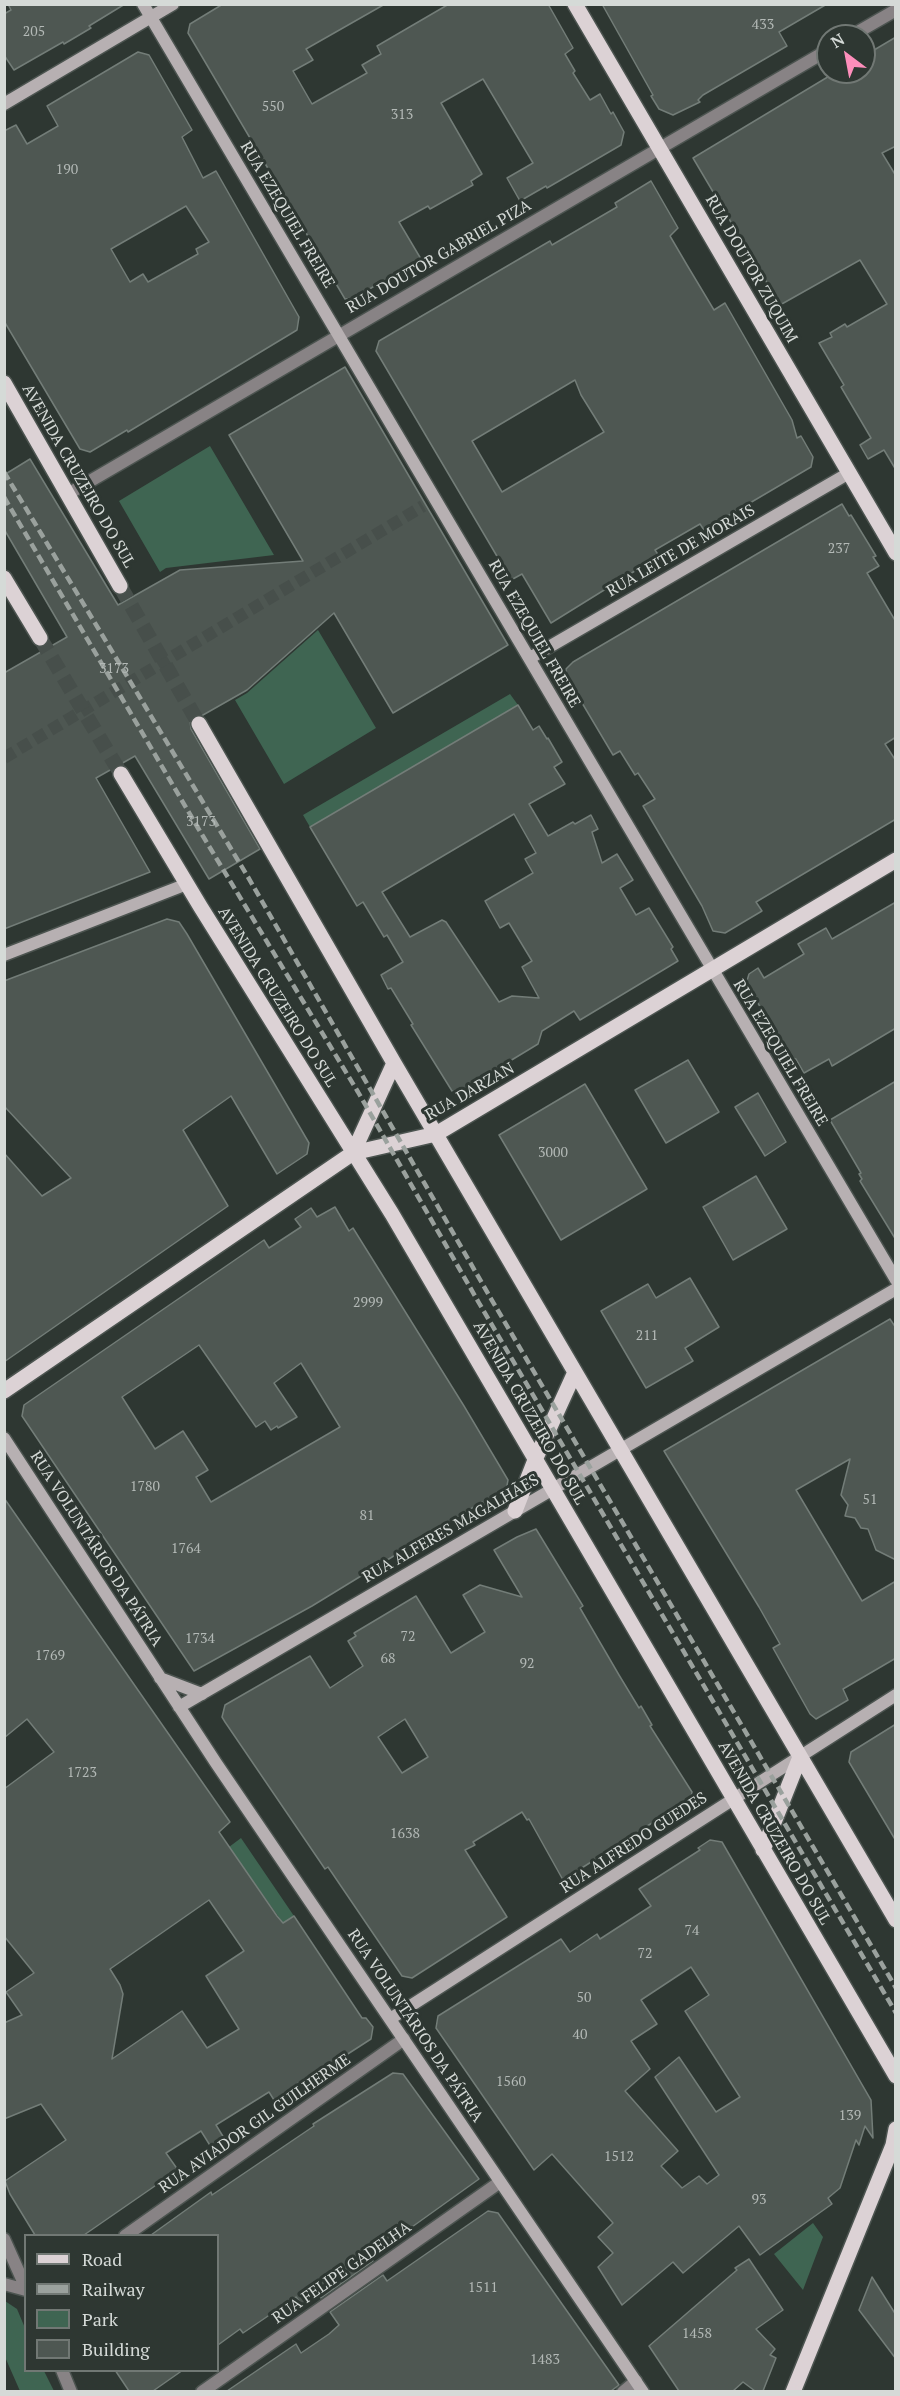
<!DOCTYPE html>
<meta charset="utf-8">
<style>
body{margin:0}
#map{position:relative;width:900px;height:2396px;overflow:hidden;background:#2e3732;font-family:"PT Serif",serif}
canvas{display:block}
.frame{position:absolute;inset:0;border:6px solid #d5dad7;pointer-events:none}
.legend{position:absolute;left:24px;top:2234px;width:195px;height:138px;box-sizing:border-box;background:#2e3732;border:2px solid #717874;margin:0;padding:8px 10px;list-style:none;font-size:18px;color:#d5dad7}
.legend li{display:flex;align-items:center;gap:12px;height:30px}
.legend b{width:30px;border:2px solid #717874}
.north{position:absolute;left:816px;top:24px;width:60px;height:60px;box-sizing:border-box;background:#2e3732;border:2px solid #717874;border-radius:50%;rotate:328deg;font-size:16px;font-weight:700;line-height:24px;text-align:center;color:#d5dad7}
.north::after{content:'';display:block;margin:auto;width:21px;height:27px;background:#fe8ebb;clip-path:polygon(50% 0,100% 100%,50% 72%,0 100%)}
</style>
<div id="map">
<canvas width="900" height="2396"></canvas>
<div class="frame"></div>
<ul class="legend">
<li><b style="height:8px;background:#dcd2d5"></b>Road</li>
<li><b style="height:8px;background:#9aa19d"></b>Railway</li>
<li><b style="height:16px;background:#3f6552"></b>Park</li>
<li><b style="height:16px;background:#4e5752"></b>Building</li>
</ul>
<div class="north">N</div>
</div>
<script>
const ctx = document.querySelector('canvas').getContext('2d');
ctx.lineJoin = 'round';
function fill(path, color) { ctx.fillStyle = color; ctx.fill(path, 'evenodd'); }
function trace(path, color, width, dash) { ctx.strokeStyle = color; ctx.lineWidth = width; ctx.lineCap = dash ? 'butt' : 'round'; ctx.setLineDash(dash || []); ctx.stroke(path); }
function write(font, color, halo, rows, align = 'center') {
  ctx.font = font + ' "PT Serif",serif'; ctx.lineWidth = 6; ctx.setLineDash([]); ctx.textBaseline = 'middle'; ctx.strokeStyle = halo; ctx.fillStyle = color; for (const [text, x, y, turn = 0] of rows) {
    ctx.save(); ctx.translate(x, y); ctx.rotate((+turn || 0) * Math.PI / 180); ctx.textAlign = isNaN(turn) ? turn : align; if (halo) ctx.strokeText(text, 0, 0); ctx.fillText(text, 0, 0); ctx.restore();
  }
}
fill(new Path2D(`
 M 210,446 L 274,555 L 166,568 L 160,572 L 119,501 Z
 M 318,630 L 376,728 L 284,784 L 235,700 L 247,693 Z
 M 510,694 L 518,705 L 310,827 L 303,815 Z
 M 241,1838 L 294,1916 L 283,1923 L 229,1847 Z
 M 813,2223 L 823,2237 L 803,2290 L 774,2254 Z
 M 5,2301 L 17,2309 L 25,2328 L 26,2370 L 44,2371 L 54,2391 L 20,2391 L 5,2357 Z`), '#3f6552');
const building = new Path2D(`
 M 8,4 L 125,4 L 89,26 L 91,28 L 64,44 L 63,42 L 14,70 L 4,55 L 4,14 L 11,10 Z
 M 223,4 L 385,4 L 306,49 L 313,60 L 293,71 L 312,104 L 367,73 L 362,65 L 381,54 L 377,46 L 449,4 L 548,4 L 573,48 L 565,54 L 575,71 L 573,73 L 590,100 L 600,94 L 611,114 L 613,112 L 624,132 L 621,145 L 547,188 L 546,186 L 520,201 L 507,178 L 533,163 L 483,79 L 441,103 L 482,174 L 471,181 L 473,185 L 430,209 L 428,206 L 399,222 L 421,259 L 354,298 L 345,299 L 188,33 L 190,24 Z
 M 602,4 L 827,4 L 779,32 L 787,46 L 703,95 L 698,100 L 700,102 L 673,115 L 659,109 L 651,96 L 653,95 Z
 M 896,37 L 896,146 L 882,153 L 896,176 L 896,470 L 884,450 L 868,459 L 860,445 L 871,438 L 841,387 L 844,385 L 819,343 L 832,337 L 830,333 L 845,324 L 847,327 L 887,304 L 860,260 L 780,305 L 693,158 L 836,72 L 864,72 L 864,56 Z
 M 138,52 L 149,55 L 192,130 L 182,137 L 203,178 L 216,171 L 299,317 L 297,330 L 128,432 L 127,430 L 90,452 L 80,449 L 4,321 L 4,131 L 16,125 L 27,144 L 58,126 L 47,106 ZM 186,206 L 209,242 L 196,249 L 198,254 L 148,282 L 143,274 L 130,282 L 111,249 Z
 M 651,181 L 678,228 L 670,236 L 687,265 L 714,310 L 725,303 L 792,420 L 797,438 L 801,436 L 813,457 L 811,467 L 704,530 L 700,524 L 655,550 L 659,556 L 551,623 L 522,574 L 511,580 L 376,351 L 379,341 L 550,241 L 552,245 L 617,207 L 615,203 ZM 575,380 L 581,395 L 604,432 L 502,492 L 472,441 Z
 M 345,367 L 508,645 L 393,713 L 334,613 L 247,690 L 203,715 L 195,715 L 190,720 L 191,729 L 260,849 L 209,879 L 135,756 L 96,778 L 150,872 L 4,929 L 4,673 L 67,637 L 4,529 L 4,475 L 30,459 L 118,605 L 180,570 L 303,561 L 229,435 Z
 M 842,504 L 849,516 L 851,515 L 876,556 L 873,557 L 879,566 L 867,573 L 896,622 L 896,737 L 885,744 L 896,761 L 896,819 L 756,902 L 762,911 L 725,933 L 713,931 L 702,906 L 643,806 L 655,799 L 638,773 L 635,775 L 620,751 L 613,755 L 566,676 L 566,669 L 573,662 Z
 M 518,705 L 533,730 L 539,726 L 547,739 L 548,738 L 562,762 L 554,767 L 565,784 L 529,804 L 548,836 L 573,822 L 575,824 L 591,815 L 598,829 L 592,832 L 602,863 L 617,854 L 633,880 L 620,888 L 636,915 L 649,908 L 673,947 L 671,949 L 678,961 L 580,1020 L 574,1011 L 542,1031 L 538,1044 L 477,1081 L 479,1084 L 466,1092 L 452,1091 L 411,1025 L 413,1024 L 391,988 L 388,989 L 381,975 L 403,962 L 387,935 L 384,937 L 363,902 L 357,906 L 310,827 ZM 514,814 L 536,853 L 525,859 L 533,873 L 485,901 L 500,928 L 509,923 L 532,961 L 522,967 L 539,998 L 512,996 L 499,1002 L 446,922 L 442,920 L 410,937 L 382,892 Z
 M 896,902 L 896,1028 L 832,1066 L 829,1059 L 804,1073 L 796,1059 L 792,1058 L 746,984 L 749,974 L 758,968 L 764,978 L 804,954 L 798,944 L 826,928 L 832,939 Z
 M 167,919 L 179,922 L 187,934 L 309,1143 L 307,1154 L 277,1174 L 231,1096 L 183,1130 L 228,1206 L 4,1362 L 4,1153 L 42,1196 L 71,1178 L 4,1106 L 4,981 Z
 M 688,1060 L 719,1112 L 666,1143 L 635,1090 Z
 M 896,1081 L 896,1240 L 860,1181 L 862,1179 L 859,1174 L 861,1173 L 830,1120 Z
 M 585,1084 L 647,1189 L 561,1240 L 499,1135 Z
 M 758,1093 L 786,1142 L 765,1156 L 735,1107 Z
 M 756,1176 L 787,1229 L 733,1260 L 703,1207 Z
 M 335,1207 L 349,1231 L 353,1228 L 464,1406 L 508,1480 L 506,1491 L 484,1505 L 482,1502 L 312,1606 L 194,1671 L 22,1416 L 24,1405 L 264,1240 L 269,1248 L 301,1227 L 295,1219 L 311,1208 L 317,1217 ZM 199,1345 L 256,1427 L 265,1421 L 271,1430 L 277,1426 L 278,1428 L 297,1417 L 274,1383 L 301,1363 L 340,1427 L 211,1502 L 196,1477 L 208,1470 L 183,1431 L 155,1449 L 122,1397 Z
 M 690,1278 L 719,1327 L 685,1348 L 693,1361 L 646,1388 L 601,1311 L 648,1284 L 656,1298 Z
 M 890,1319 L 896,1328 L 896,1560 L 876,1550 L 868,1529 L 861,1528 L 855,1518 L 845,1516 L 848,1505 L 841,1495 L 850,1459 L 796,1490 L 862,1601 L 896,1581 L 896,1658 L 843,1689 L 848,1700 L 816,1719 L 810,1714 L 773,1648 L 780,1644 L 759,1607 L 664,1451 Z
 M 4,1498 L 230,1822 L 219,1832 L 277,1916 L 283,1923 L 294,1916 L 362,2018 L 366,2018 L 373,2027 L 371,2039 L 309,2079 L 307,2077 L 274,2100 L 269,2092 L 216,2125 L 224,2138 L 211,2147 L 201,2131 L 166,2153 L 178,2170 L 84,2235 L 35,2235 L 10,2194 L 5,2181 L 66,2140 L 41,2104 L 4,2119 L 4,2023 L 22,2015 L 6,1992 L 34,1973 L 4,1936 L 4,1789 L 54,1752 L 27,1719 L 4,1738 ZM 209,1900 L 244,1951 L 206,1976 L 239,2029 L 207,2048 L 182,2011 L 112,2059 L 123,1994 L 120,1985 L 110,1969 Z
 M 536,1529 L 583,1606 L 580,1608 L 619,1675 L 639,1708 L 641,1706 L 652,1725 L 650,1726 L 692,1792 L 691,1798 L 563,1880 L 529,1819 L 527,1820 L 522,1812 L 473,1842 L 475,1845 L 465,1850 L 507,1917 L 412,1978 L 402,1976 L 328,1867 L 325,1869 L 225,1722 L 222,1717 L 225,1705 L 310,1656 L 330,1688 L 363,1666 L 348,1641 L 356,1636 L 354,1633 L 416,1596 L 451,1653 L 485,1632 L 463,1595 L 480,1585 L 522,1597 L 494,1550 L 517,1537 ZM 405,1719 L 428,1757 L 402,1773 L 378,1737 Z
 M 896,1724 L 896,1841 L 849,1762 L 851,1752 Z
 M 710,1840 L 722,1842 L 871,2100 L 873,2138 L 865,2126 L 859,2145 L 856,2140 L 840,2188 L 828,2198 L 832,2204 L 760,2255 L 739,2226 L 683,2273 L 673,2262 L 622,2305 L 598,2267 L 613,2253 L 598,2237 L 613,2223 L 552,2154 L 534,2170 L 436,2028 L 438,2016 L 561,1939 L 570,1952 L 597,1934 L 600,1939 L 651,1906 L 639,1889 L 700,1850 L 698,1848 ZM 691,1967 L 709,1995 L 685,2011 L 740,2097 L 716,2112 L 679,2057 L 655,2077 L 719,2175 L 707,2184 L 699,2176 L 682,2188 L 661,2166 L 678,2151 L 625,2091 L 650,2069 L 631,2041 L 657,2024 L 641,2000 Z
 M 393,2073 L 403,2074 L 479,2179 L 370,2257 L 373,2261 L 321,2298 L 318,2293 L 302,2305 L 296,2297 L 243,2333 L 240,2329 L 218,2345 L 218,2235 L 151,2235 L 211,2192 L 212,2195 L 314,2126 L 313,2124 Z
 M 488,2211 L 498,2213 L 619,2385 L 611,2391 L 227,2391 L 296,2344 L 301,2353 L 329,2334 L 339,2325 L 330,2312 L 383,2275 L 387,2281 Z
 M 749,2259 L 783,2310 L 756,2329 L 775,2349 L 770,2355 L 776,2358 L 763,2391 L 755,2391 L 743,2382 L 733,2391 L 679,2391 L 649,2346 L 737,2270 L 735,2268 Z
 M 872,2277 L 896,2315 L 896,2359 L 859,2310 Z
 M 115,2370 L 183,2370 L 153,2391 L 129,2391 Z`);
fill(building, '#4e5752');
trace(building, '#737d78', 1.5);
trace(new Path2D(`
 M 4,758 L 423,506`), '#474f4b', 12, [12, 6]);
trace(new Path2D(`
 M 120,586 L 199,724
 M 40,638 L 121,774`), '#474f4b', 15, [15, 8]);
const street = new Path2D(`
 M 851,36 L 896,10
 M 68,494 L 828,50
 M 125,2236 L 404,2039
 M 4,2239 L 26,2288
 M 4,2284 L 26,2290
 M 62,2370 L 71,2392
 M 202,2392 L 500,2182
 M 623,2392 L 636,2381`);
const secondary = new Path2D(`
 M 143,4 L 896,1280
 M 4,104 L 173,4
 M 530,658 L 849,473
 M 4,955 L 187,884
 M 4,1438 L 216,1763 L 643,2392
 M 160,1678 L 202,1694
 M 179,1707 L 896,1289
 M 390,2019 L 896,1695`);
const primary = new Path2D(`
 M 575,4 L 896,553
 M 4,383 L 120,586
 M 4,578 L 40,638
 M 199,724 L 394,1063 L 896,1920
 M 121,774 L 200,906 L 392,1214 L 896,2076
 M 353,1153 L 394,1063
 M 4,1391 L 353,1153 L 436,1134 L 896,860
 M 515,1511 L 535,1460 L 575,1372
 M 763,1850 L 800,1757
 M 793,2392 L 893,2145 L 896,2129`);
trace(street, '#4c5450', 15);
trace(secondary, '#4c5450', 15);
trace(primary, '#4c5450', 18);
trace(street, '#888385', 12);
trace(secondary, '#b7b0b2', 12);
trace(primary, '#dcd2d5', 15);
trace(new Path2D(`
 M 4,472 L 248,877 L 490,1297 L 896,1988
 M 4,497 L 198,828 L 358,1092 L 479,1303 L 896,2013`), '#9aa19d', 4.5, [9, 4.5]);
write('14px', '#b3b9b6', null, [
 ["433",763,25],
 ["205",34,32],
 ["550",273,107],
 ["313",402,115],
 ["190",67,170],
 ["237",839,549],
 ["3173",114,669],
 ["3173",201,822],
 ["3000",553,1153],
 ["2999",368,1303],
 ["211",647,1336],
 ["1780",145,1487],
 ["51",870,1500],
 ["81",367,1516],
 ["1764",186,1549],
 ["72",408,1637],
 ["1734",200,1639],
 ["1769",50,1656],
 ["68",388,1659],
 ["92",527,1664],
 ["1723",82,1773],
 ["1638",405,1834],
 ["74",692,1931],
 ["72",645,1954],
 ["50",584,1998],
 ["40",580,2035],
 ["1560",511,2082],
 ["139",850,2116],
 ["1512",619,2157],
 ["93",759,2200],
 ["1511",483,2288],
 ["1458",697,2334],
 ["1483",545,2360]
]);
write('16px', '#d5dad7', '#2e3732', [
 ["RUA EZEQUIEL FREIRE",287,215,59],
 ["RUA DOUTOR GABRIEL PIZA",439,257,-30],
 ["RUA DOUTOR ZUQUIM",751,269,60],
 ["AVENIDA CRUZEIRO DO SUL",78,476,60],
 ["RUA LEITE DE MORAIS",681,551,-30],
 ["RUA EZEQUIEL FREIRE",534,634,60],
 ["AVENIDA CRUZEIRO DO SUL",277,997,58],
 ["RUA EZEQUIEL FREIRE",780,1053,59],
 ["RUA DARZAN",470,1092,-30],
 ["AVENIDA CRUZEIRO DO SUL",529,1413,60],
 ["RUA ALFERES MAGALHÃES",451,1529,-30],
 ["RUA VOLUNTÁRIOS DA PÁTRIA",96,1549,57],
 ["AVENIDA CRUZEIRO DO SUL",774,1833,60],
 ["RUA ALFREDO GUEDES",634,1843,-33],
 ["RUA VOLUNTÁRIOS DA PÁTRIA",415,2026,56],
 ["RUA AVIADOR GIL GUILHERME",255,2124,-35],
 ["RUA FELIPE GADELHA",342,2273,-35]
]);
</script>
